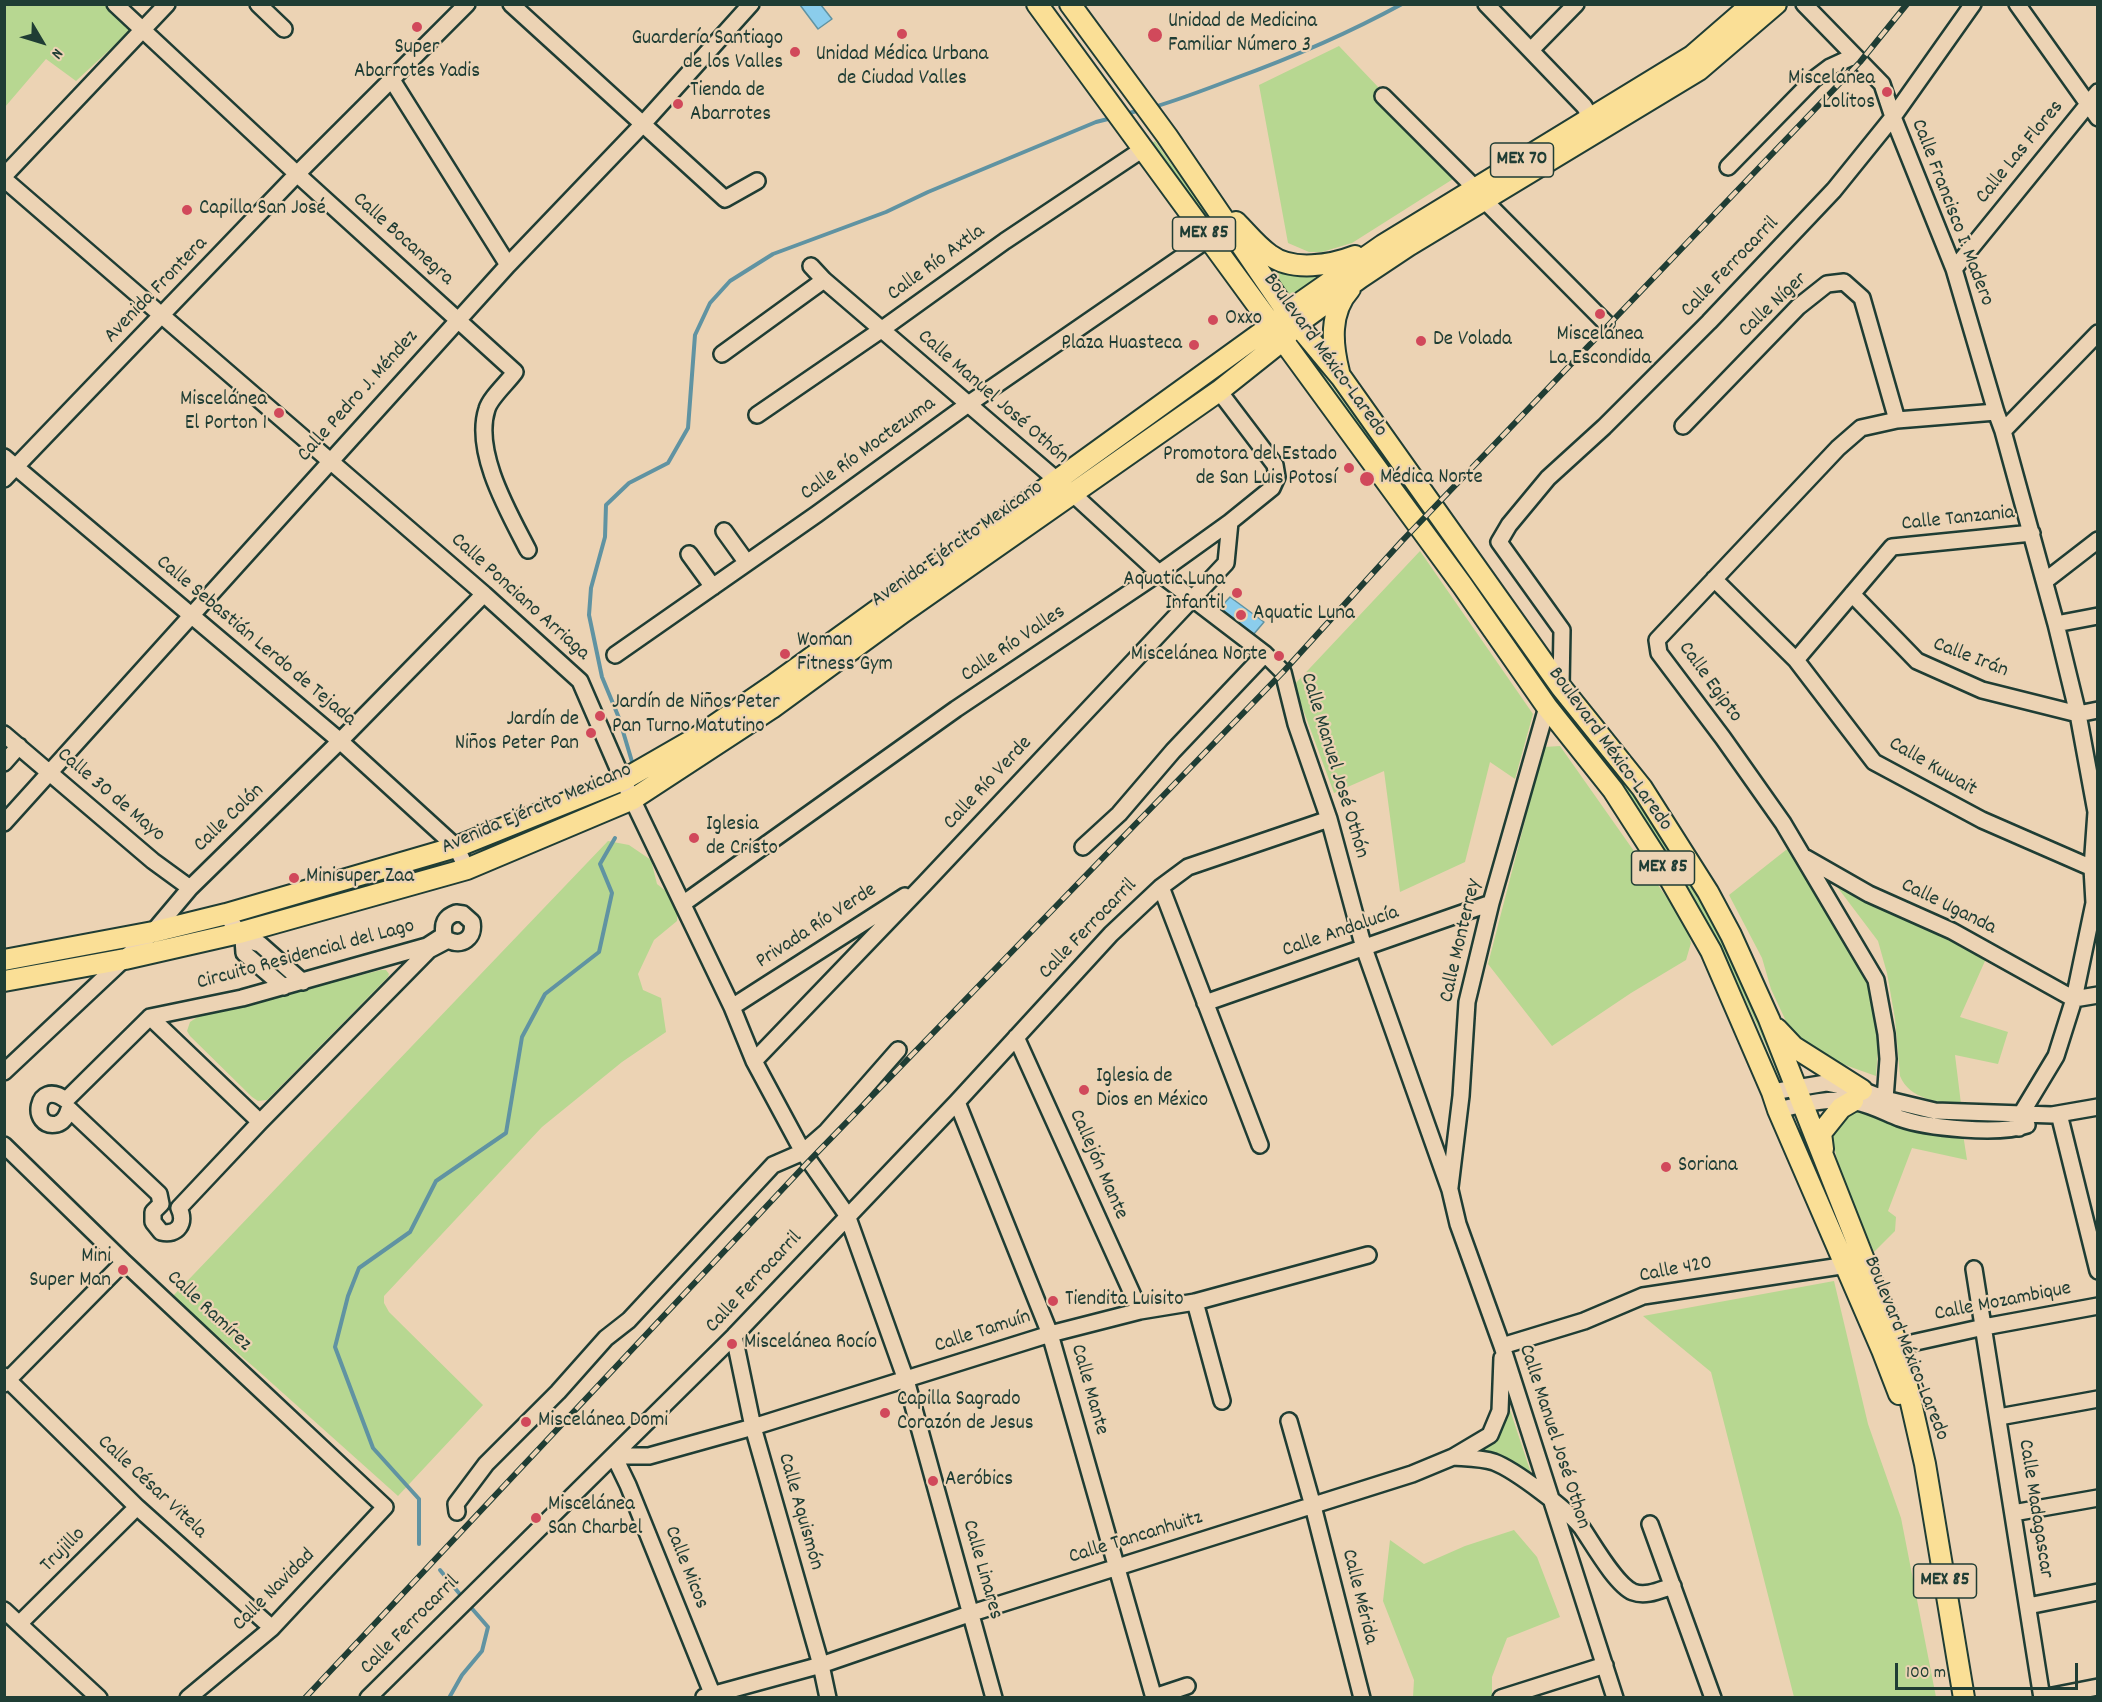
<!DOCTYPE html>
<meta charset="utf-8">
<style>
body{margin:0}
#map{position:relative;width:2102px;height:1702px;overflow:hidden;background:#ecd3b4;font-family:Dekko,sans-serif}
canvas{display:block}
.frame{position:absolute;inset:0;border:6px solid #1f3d34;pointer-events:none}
.north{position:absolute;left:12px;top:12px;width:60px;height:60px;-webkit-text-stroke:4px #ecd3b4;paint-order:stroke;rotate:128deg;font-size:16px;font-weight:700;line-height:24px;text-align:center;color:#1f3d34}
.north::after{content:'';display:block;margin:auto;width:21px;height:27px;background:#1f3d34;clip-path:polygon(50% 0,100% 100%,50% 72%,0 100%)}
.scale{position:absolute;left:1895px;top:1663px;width:183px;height:27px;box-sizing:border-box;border:3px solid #1f3d34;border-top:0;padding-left:8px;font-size:18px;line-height:21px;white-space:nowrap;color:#1f3d34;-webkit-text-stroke:4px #ecd3b4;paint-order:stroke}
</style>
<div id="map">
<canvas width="2102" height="1702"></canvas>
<div class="frame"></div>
<div class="north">N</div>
<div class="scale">100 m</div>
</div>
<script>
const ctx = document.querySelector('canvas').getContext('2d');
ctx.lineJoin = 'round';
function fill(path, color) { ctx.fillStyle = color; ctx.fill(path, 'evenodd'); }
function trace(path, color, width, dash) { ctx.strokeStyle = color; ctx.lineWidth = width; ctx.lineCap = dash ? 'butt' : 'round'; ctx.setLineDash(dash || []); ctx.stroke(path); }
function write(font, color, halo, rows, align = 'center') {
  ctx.font = font + ' Dekko,sans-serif'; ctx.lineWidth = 4.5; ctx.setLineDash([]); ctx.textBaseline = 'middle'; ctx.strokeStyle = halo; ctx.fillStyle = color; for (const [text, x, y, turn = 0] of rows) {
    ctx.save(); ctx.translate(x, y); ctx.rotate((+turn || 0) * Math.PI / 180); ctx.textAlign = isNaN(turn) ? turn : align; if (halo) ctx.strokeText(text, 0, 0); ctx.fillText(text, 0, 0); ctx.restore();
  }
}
fill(new Path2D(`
 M 5,5 L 106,5 L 131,30 L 76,81 L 46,59 L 5,107 Z
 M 1339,46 L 1461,174 L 1352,243 L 1322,252 L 1309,252 L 1288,243 L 1259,85 Z
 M 1155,141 L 1269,301 L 1213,230 L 1152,143 Z
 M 1262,263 L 1294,274 L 1323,276 L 1288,301 Z
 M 1297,343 L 1302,346 L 1425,511 L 1418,518 L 1296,347 Z
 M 1437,527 L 1538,665 L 1536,673 L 1431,532 Z
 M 1420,551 L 1533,714 L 1515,779 L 1490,762 L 1465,862 L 1400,892 L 1384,771 L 1334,793 L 1294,685 Z
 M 1545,673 L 1658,830 L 1702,898 L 1756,1005 L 1780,1080 C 1750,1003 1712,929 1668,859 C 1629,799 1585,742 1543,683 Z
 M 1560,746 L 1686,925 L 1691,943 L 1686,960 L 1631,993 L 1552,1046 L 1488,964 L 1544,747 Z
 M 608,841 L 629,845 L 651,860 L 657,884 L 678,901 L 677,921 L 654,940 L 638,974 L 643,990 L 661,998 L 666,1032 L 622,1062 L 542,1127 L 384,1296 L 384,1303 L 389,1312 L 483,1405 L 398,1496 L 255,1368 L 172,1297 Z
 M 1791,846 L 1863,949 L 1879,1036 L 1876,1076 L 1831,1060 L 1791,1032 L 1771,989 L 1762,958 L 1729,895 Z
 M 414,868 L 416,869 L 415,873 L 298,907 L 295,904 L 295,902 Z
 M 1832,873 L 1989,952 L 1960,1017 L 2008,1032 L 1998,1064 L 1955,1055 L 1961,1104 C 1939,1103 1909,1099 1900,1076 L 1895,1019 L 1887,973 L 1878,941 L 1838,888 Z
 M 381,970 L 386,970 L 389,974 L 388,977 L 267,1100 L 258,1101 L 252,1097 L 190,1036 L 187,1031 L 190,1022 L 199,1016 Z
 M 1854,1106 L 1926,1133 L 1963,1134 L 1967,1160 L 1912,1148 L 1888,1211 L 1896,1217 L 1895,1231 L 1874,1252 C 1858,1214 1837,1175 1832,1133 Z
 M 1834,1281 L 1868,1424 L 1901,1518 L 1936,1697 L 1794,1697 L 1711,1372 L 1643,1316 Z
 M 1509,1407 L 1531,1473 L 1498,1453 L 1482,1450 C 1495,1438 1502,1423 1509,1407 Z
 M 1514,1530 L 1537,1557 L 1560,1617 L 1507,1638 L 1492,1677 L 1492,1697 L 1413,1697 L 1414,1680 L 1383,1601 L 1390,1540 L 1424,1564 L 1465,1546 Z`), '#b7d791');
const water = new Path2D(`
 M 800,5 L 821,5 L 832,19 L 818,29 Z
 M 1230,597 L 1264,622 L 1253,635 L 1219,609 Z`);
fill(water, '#8bcdec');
trace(water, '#6093a2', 1.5);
trace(new Path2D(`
 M 1154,107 C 1181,99 1207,89 1233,79 C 1291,58 1347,34 1402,4
 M 1125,114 L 1141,110
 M 633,765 L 619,718 L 602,677 L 589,615 L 591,588 L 605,537 L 606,505 L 629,483 L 668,463 L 688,428 L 695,335 L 710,303 L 730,281 L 773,254 L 886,212 L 928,192 L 1096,122 L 1112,118
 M 419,1544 L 419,1499 L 373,1448 L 335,1347 L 348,1296 L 359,1268 L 410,1232 L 436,1181 L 506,1133 L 522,1037 L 545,994 L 599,952 L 612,893 L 600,864 L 615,838
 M 440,1570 L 463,1598
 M 449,1698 L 462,1675 L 482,1651 L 488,1627 L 468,1604`), '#6093a2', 4);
const minor = new Path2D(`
 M 115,4 L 297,174 L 515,372 C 508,382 490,398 487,409 C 473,452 509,513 528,550
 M 258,4 L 284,29
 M 511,4 L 725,199 L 757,181
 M 1486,4 L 1584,106 L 1596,126
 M 1804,4 L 1882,84 L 1893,117 L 1954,269 L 1996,412 L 2003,431 L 2056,624 L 2078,714 L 2096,812 L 2092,868 L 2094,903 L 2074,999 L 2056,1056 L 2021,1114 L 2019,1128
 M 2017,4 L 2098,118
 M 1531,50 L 1576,4
 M 392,80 L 508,265
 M 1383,96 L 1475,188
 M 1728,167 L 1814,79 L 1830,67 L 1854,56
 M 4,176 L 167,4
 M 4,179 L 484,594 L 580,681 L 623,780 L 732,1007 L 754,1061 L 803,1152 L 847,1215 L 906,1380 L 994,1698
 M 1484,200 L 1606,323
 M 811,266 L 824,280 L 1073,494 L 1159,573 L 1265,654 L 1283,672 L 1296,724 L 1329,819 L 1364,948 L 1450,1190 L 1458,1224 L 1502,1346 L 1615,1698
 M 1954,269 L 2098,92
 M 722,354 L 824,280
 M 757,415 L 881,330 L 1005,241 L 1143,149
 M 1683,426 L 1798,307 L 1827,284 L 1844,282 L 1862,298 L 1897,420
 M 2003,431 L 2098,333
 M 4,457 L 340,741 L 456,847 L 467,869
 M 4,479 L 297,174 L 467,4
 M 724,531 L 747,563
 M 689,554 L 713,587
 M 1714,579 L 1796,660 L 1874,762 L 1982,820 L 2092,868
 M 2045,581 L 2098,540
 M 1852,594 L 1917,661 L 1982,690 L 2078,714 L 2098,710
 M 2056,624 L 2098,616
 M 615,655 L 817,514 L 967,405 L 1208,239
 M 1796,660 L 1892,547 L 2032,533
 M 1561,687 L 1562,630 L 1499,542 L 1509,525 L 1548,478 L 1604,427 L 1709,322 L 1834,190 L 1893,117 L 1973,4
 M 4,734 L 153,861 L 190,888
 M 4,763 L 19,746
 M 4,823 L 508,265 L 642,125 L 751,4
 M 1083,847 L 1119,814 L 1173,751 L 1265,654
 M 1806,858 L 1869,894 L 1952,931 L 2074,999 L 2098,995
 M 1161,887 L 1260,1145
 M 684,903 L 956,709 L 1159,573 L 1230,522 L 1272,488 L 1277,477 L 1275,465 L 1219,391
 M 456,913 L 463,914 L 472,922 C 475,938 462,947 448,940 L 429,950 L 260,1122 L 179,1208 C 186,1223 178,1236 161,1232 L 153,1222 L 153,1212 L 161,1204 L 159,1194 L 69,1109 C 67,1116 64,1122 57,1124 C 29,1130 35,1077 66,1100 L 150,1017 L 242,998 L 427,946 L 444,935 C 442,923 445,917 456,913 Z
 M 226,914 L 243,939 L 244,953 L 284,987
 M 243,939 L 260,944 L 303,982
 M 1205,1003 L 1491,903
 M 732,1007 L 905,896
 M 150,1017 L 260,1122
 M 1016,1037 L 1140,1311
 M 754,1061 L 925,883 L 1226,563 L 1230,522
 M 4,1072 L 153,932 L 190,888 L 340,741 L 484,594
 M 1772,1092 L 1826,1083 L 1862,1090 L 1885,1099 L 1935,1111 L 2052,1115 L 2098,1107
 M 1885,1099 L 1888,1059 L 1886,1034 L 1876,980 L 1783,823 L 1723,738 L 1659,653 L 1657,640 L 1838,448 L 1861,428 L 1897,420 L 1996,412
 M 957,1102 L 1050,1334 L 1154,1698
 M 1778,1110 C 1803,1104 1830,1097 1856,1102 C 1871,1105 1884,1112 1899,1118 C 1927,1128 1999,1135 2027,1125
 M 2059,1114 L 2098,1271
 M 4,1145 L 124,1262 L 385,1507 L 272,1628 L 188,1698
 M 1450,1187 L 1461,1096 L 1467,1002 L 1491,903 L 1547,707
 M 1974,1269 L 2042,1698
 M 1195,1302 L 1222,1401
 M 734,1336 L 753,1427 L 821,1665 L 828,1698
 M 1502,1346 L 1584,1321 L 1643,1296 L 1854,1264
 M 1889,1348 L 1984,1327 L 2098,1306
 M 4,1376 L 137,1507 L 272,1628
 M 4,1384 L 124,1262
 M 1999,1417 L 2098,1399
 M 1289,1421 L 1313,1506 L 1362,1698
 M 1453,1457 C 1466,1458 1482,1458 1494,1462 C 1515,1470 1568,1510 1582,1528 C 1593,1544 1616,1585 1633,1592 C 1646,1597 1660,1590 1673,1586
 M 457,1512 L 456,1504 L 486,1464 L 558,1392 L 606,1338 L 629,1320 L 773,1165 L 803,1152 L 826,1132 L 898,1050
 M 2013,1513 L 2098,1498
 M 1650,1524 L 1713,1698
 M 2028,1606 L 2098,1592
 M 4,1610 L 99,1698
 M 19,1624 L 137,1507
 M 704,1697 L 821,1665 L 972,1613 L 1412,1474 L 1453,1457 L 1490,1435 L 1500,1411 L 1502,1358
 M 1154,1697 L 1187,1686
 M 368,1698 L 734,1336 L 957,1102 L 1111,934 L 1161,887 L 1188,867 L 1329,819
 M 714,1698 L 628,1485 L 614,1456 L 649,1456 L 753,1427 L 1050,1334 L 1140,1311 L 1195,1302 L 1368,1255
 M 1501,1698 L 1605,1665
 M 2042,1698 L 2098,1687`);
const major = new Path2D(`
 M 1037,4 L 1462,585 L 1547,707 L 1613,790 L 1667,874 L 1711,951 L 1772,1092 L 1778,1110 L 1882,1350 L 1899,1394
 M 1070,4 L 1167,136 L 1287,312 L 1341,377 L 1561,687 L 1642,788 L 1708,892 L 1731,935 L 1769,1019 L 1898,1346 L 1925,1464 L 1964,1698
 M 1236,222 C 1247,233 1257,246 1270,255 C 1292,272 1332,265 1355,256
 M 1339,372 C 1332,344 1329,312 1350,289
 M 4,960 L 153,932 L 226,914 L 456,847 L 623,780 L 696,738 L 772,686 L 1272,325 L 1287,312 L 1383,245 L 1692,56 L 1752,4
 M 4,981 L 125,959 L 239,933 L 467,869 L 633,799 L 772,708 L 902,613 L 1219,391 L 1283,340 L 1297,324 L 1360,278 L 1408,246 L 1699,70 L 1776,4
 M 1777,1029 L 1794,1047 L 1862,1090
 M 1823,1149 L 1821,1133 L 1841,1108 L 1853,1101`);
trace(minor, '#1f3d34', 20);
trace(major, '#1f3d34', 24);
trace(minor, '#ecd3b4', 15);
trace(major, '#fadf96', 20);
const rail = new Path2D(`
 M 305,1698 L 809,1161 L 1283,672 L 1402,541 L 1860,62 L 1907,4`);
trace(rail, '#1f3d34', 6);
trace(rail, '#ecd3b4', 4, [11]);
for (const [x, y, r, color] of [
 [417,27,6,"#d1495b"],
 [902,34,6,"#d1495b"],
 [1155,35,8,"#d1495b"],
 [795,52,6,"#d1495b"],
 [1887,92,6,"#d1495b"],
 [678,104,6,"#d1495b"],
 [187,210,6,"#d1495b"],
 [1600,314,6,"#d1495b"],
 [1213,320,6,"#d1495b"],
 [1421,341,6,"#d1495b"],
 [1194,345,6,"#d1495b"],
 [279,413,6,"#d1495b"],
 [1349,468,6,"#d1495b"],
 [1367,479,8,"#d1495b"],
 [1237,593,6,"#d1495b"],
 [1241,615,6,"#d1495b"],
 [785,654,6,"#d1495b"],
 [1279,656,6,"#d1495b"],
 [600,716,6,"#d1495b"],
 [591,733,6,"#d1495b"],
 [694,838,6,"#d1495b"],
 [294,878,6,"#d1495b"],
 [1084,1090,6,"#d1495b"],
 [1666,1167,6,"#d1495b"],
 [123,1270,6,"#d1495b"],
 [1053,1301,6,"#d1495b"],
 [732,1344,6,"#d1495b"],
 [885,1413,6,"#d1495b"],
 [526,1422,6,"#d1495b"],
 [933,1481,6,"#d1495b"],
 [536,1518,6,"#d1495b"]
]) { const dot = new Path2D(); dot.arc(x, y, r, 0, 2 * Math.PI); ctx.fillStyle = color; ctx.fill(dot); trace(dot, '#ecd3b4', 2); }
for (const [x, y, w] of [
 [1522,160,63],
 [1204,234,63],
 [1663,868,63],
 [1945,1581,63]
]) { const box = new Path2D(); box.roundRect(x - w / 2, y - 17, w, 34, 4.5); ctx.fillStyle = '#ecd3b4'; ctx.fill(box); trace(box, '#1f3d34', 1.5); }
write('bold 20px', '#1f3d34', null, [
 ["MEX 70",1522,160],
 ["MEX 85",1204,234],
 ["MEX 85",1663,868],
 ["MEX 85",1945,1581]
]);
write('21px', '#1f3d34', '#ecd3b4', [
 ["Unidad de Medicina",1168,23],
 ["Familiar Número 3",1168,47],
 ["Guardería Santiago",783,40,"right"],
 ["de los Valles",783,64,"right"],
 ["Super",417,49,"center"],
 ["Abarrotes Yadis",417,73,"center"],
 ["Unidad Médica Urbana",902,56,"center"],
 ["de Ciudad Valles",902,80,"center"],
 ["Miscelánea",1875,80,"right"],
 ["Lolitos",1875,104,"right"],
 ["Tienda de",690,92],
 ["Abarrotes",690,116],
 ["Capilla San José",199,210],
 ["Oxxo",1225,320],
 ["Miscelánea",1600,336,"center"],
 ["La Escondida",1600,360,"center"],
 ["De Volada",1433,341],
 ["Plaza Huasteca",1182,345,"right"],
 ["Miscelánea",267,401,"right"],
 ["El Porton 1",267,425,"right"],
 ["Promotora del Estado",1337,456,"right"],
 ["de San Luis Potosí",1337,480,"right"],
 ["Médica Norte",1380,479],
 ["Aquatic Luna",1225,581,"right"],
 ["Infantil",1225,605,"right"],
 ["Aquatic Luna",1253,615],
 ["Woman",797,642],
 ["Fitness Gym",797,666],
 ["Miscelánea Norte",1267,656,"right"],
 ["Jardín de Niños Peter",612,704],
 ["Pan Turno Matutino",612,728],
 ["Jardín de",579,721,"right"],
 ["Niños Peter Pan",579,745,"right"],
 ["Iglesia",706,826],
 ["de Cristo",706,850],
 ["Minisuper Zaa",306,878],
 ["Iglesia de",1096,1078],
 ["Dios en México",1096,1102],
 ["Soriana",1678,1167],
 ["Mini",111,1258,"right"],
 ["Super Man",111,1282,"right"],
 ["Tiendita Luisito",1065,1301],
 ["Miscelánea Rocío",744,1344],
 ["Capilla Sagrado",897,1401],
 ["Corazón de Jesus",897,1425],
 ["Miscelánea Domi",538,1422],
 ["Aeróbics",945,1481],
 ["Miscelánea",548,1506],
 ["San Charbel",548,1530]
], 'left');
write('21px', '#1f3d34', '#ecd3b4', [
 ["Calle Las Flores",2021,153,-51],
 ["Calle Francisco I. Madero",1951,213,69],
 ["Calle Bocanegra",402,240,42],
 ["Calle Río Axtla",937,264,-36],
 ["Calle Ferrocarril",1731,268,-46],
 ["Avenida Frontera",157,291,-46],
 ["Calle Níger",1774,306,-43],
 ["Boulevard México-Laredo",1324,356,54],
 ["Calle Pedro J. Méndez",359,397,-48],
 ["Calle Manuel José Othón",992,398,41],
 ["Calle Río Moctezuma",869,450,-36],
 ["Calle Tanzania",1958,520,-6],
 ["Avenida Ejército Mexicano",958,545,-35],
 ["Calle Ponciano Arriaga",519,598,42],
 ["Calle Sebastián Lerdo de Tejada",255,642,40],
 ["Calle Río Valles",1014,645,-34],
 ["Calle Irán",1970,659,21],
 ["Calle Egipto",1709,683,54],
 ["Boulevard México-Laredo",1609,750,54],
 ["Calle Manuel José Othón",1333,766,73],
 ["Calle Kuwait",1932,768,30],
 ["Calle Río Verde",989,784,-47],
 ["Calle 30 de Mayo",110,796,40],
 ["Avenida Ejército Mexicano",537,810,-23],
 ["Calle Colón",230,819,-44],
 ["Calle Uganda",1948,908,26],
 ["Privada Río Verde",817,927,-33],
 ["Calle Ferrocarril",1089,930,-46],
 ["Calle Andalucía",1341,933,-19],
 ["Calle Monterrey",1462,941,-77],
 ["Circuito Residencial del Lago",306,956,-15],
 ["Callejón Mante",1097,1165,66],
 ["Calle 420",1676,1271,-11],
 ["Calle Ferrocarril",755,1283,-47],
 ["Calle Mozambique",2003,1303,-11],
 ["Calle Ramírez",208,1312,43],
 ["Calle Tamuín",983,1333,-18],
 ["Boulevard México-Laredo",1905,1349,68],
 ["Calle Mante",1088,1390,74],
 ["Calle Manuel José Othon",1553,1437,72],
 ["Calle César Vitela",151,1488,43],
 ["Calle Madagascar",2034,1509,81],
 ["Calle Aquismón",799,1512,74],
 ["Calle Tancanhuitz",1136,1539,-17],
 ["Trujillo",64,1551,-45],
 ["Calle Micos",685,1568,68],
 ["Calle Linares",981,1570,74],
 ["Calle Navidad",275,1591,-45],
 ["Calle Mérida",1358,1597,76],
 ["Calle Ferrocarril",411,1626,-45]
]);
</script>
